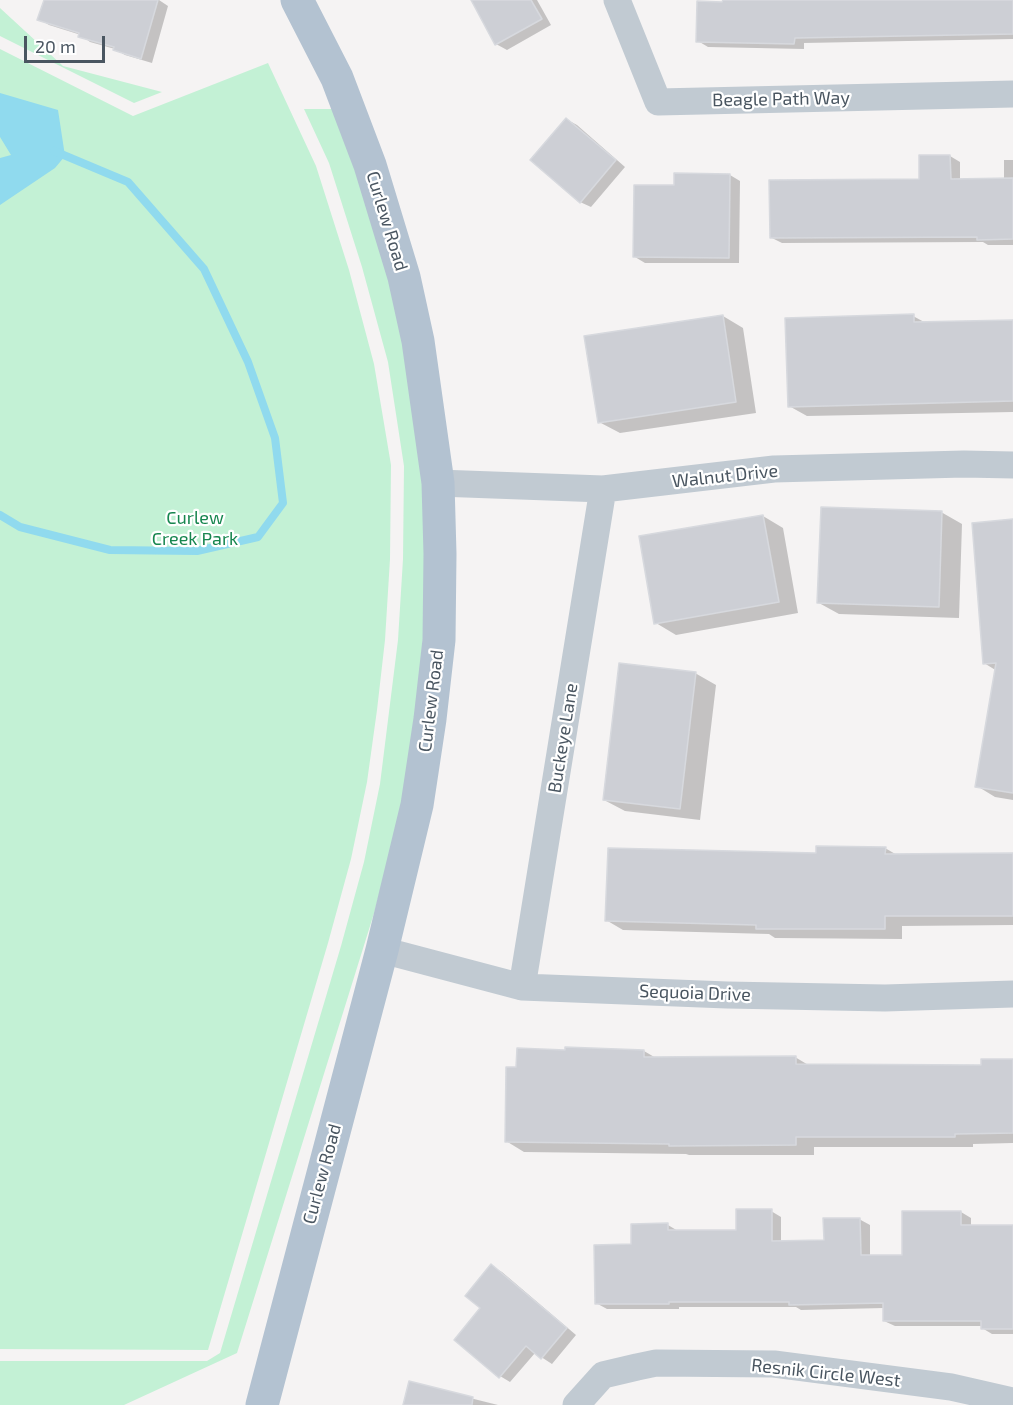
<!DOCTYPE html>
<style>
body{margin:0}
#map{position:relative;width:1013px;height:1405px;overflow:hidden;background:#f5f3f3;font-family:"Exo 2",sans-serif}
canvas{display:block}
.scale{position:absolute;left:24px;top:36px;width:81px;height:27px;box-sizing:border-box;border:3px solid #4a5661;border-top:0;padding-left:8px;font-size:18px;line-height:21px;white-space:nowrap;color:#4a5661;-webkit-text-stroke:4px #fff;paint-order:stroke}
</style>
<div id="map">
<canvas width="1013" height="1405"></canvas>
<div class="scale">20 m</div>
</div>
<script>
const ctx = document.querySelector('canvas').getContext('2d');
ctx.lineJoin = 'round';
function fill(path, color) { ctx.fillStyle = color; ctx.fill(path, 'evenodd'); }
function trace(path, color, width, dash) { ctx.strokeStyle = color; ctx.lineWidth = width; ctx.lineCap = dash ? 'butt' : 'round'; ctx.setLineDash(dash || []); ctx.stroke(path); }
function write(font, color, halo, rows, align = 'center') {
  ctx.font = font + ' "Exo 2",sans-serif'; ctx.lineWidth = 4.5; ctx.setLineDash([]); ctx.textBaseline = 'middle'; ctx.strokeStyle = halo; ctx.fillStyle = color; for (const [text, x, y, turn = 0] of rows) {
    ctx.save(); ctx.translate(x, y); ctx.rotate((+turn || 0) * Math.PI / 180); ctx.textAlign = isNaN(turn) ? turn : align; if (halo) ctx.strokeText(text, 0, 0); ctx.fillText(text, 0, 0); ctx.restore();
  }
}
fill(new Path2D(`
 M 0,8 L 63,66 L 162,92 L 134,103 L 0,36 Z
 M 0,49 L 133,116 L 268,63 L 316,166 L 349,270 L 374,364 L 391,465 L 390,559 L 385,640 L 377,710 L 367,782 L 351,859 L 328,943 L 208,1350 L 0,1349 Z
 M 304,109 L 332,109 L 355,169 L 389,280 L 412,381 L 422,483 L 425,554 L 423,639 L 415,717 L 399,817 L 375,910 L 237,1353 L 124,1405 L 0,1405 L 0,1361 L 207,1361 L 220,1353 L 341,946 L 364,862 L 380,784 L 398,640 L 403,559 L 404,466 L 388,362 L 362,267 L 329,163 Z`), '#c3f1d5');
fill(new Path2D(`
 M 0,93 L 58,110 L 65,156 L 55,168 L 0,205 L 0,158 L 11,155 L 0,137 Z`), '#90daee');
fill(new Path2D(`
 M 45,0 L 159,0 L 168,6 L 152,63 L 125,55 L 115,49 L 90,42 L 81,35 L 49,25 L 39,19 Z
 M 473,0 L 537,0 L 551,25 L 507,50 L 496,44 Z
 M 724,0 L 1013,0 L 1013,39 L 804,43 L 804,49 L 708,47 L 698,41 L 724,3 Z
 M 566,119 L 577,125 L 625,167 L 591,207 L 580,202 Z
 M 950,156 L 960,162 L 960,180 L 1004,180 L 1004,160 L 1013,160 L 1013,245 L 988,245 L 983,242 L 782,243 L 772,238 L 921,180 Z
 M 730,175 L 740,181 L 739,263 L 645,263 L 635,257 L 675,187 Z
 M 723,316 L 743,328 L 756,413 L 620,433 L 599,422 Z
 M 913,316 L 926,323 L 1013,322 L 1013,412 L 807,416 L 789,406 Z
 M 941,512 L 962,524 L 959,618 L 839,614 L 819,603 Z
 M 763,516 L 783,528 L 798,613 L 676,635 L 656,623 Z
 M 1013,521 L 1013,800 L 995,797 L 977,786 L 997,671 L 984,663 Z
 M 695,673 L 716,685 L 700,820 L 625,811 L 604,800 Z
 M 885,848 L 897,855 L 1013,854 L 1013,925 L 902,926 L 902,939 L 775,938 L 769,934 L 623,930 L 606,920 L 817,854 Z
 M 644,1051 L 656,1058 L 795,1057 L 810,1066 L 983,1066 L 1013,1061 L 1013,1143 L 973,1144 L 973,1147 L 814,1147 L 814,1155 L 689,1155 L 686,1154 L 524,1152 L 506,1141 Z
 M 771,1211 L 781,1217 L 781,1242 L 825,1241 L 859,1219 L 870,1225 L 870,1257 L 904,1257 L 961,1212 L 971,1218 L 971,1227 L 1013,1226 L 1013,1334 L 992,1334 L 982,1328 L 982,1326 L 895,1326 L 884,1321 L 884,1308 L 801,1310 L 796,1307 L 679,1307 L 679,1309 L 607,1309 L 596,1303 L 632,1245 L 668,1225 L 678,1231 L 737,1232 Z
 M 491,1266 L 502,1272 L 576,1335 L 552,1364 L 535,1353 L 510,1382 L 500,1376 L 482,1308 Z
 M 410,1383 L 498,1405 L 404,1405 Z`), '#0003');
trace(new Path2D(`
 M 0,515 L 20,527 L 110,550 L 197,551 L 258,537 L 283,503 L 275,438 L 248,362 L 204,269 L 128,182 L 54,151`), '#90daee', 8);
const building = new Path2D(`
 M 44,0 L 158,0 L 141,59 L 113,50 L 114,47 L 78,37 L 79,33 L 37,20 Z
 M 471,0 L 531,0 L 542,19 L 495,45 Z
 M 723,0 L 1013,0 L 1013,34 L 795,38 L 794,44 L 696,42 L 697,1 L 722,2 Z
 M 566,118 L 616,160 L 580,203 L 530,160 Z
 M 919,155 L 950,155 L 951,179 L 1013,178 L 1013,239 L 977,240 L 977,237 L 770,238 L 769,180 L 919,179 Z
 M 674,173 L 730,174 L 729,258 L 633,257 L 634,185 L 674,185 Z
 M 914,314 L 914,322 L 1013,320 L 1013,401 L 788,407 L 785,318 Z
 M 723,315 L 736,402 L 598,423 L 584,336 Z
 M 821,507 L 942,511 L 939,607 L 817,603 Z
 M 763,515 L 779,602 L 654,624 L 639,536 Z
 M 1013,519 L 1013,793 L 975,787 L 996,663 L 983,664 L 972,523 Z
 M 619,663 L 696,672 L 680,809 L 603,800 Z
 M 816,846 L 886,847 L 885,854 L 1013,853 L 1013,916 L 885,916 L 885,929 L 756,929 L 756,925 L 605,921 L 608,848 L 816,853 Z
 M 565,1047 L 644,1050 L 644,1057 L 796,1056 L 796,1064 L 981,1065 L 981,1059 L 1013,1059 L 1013,1133 L 955,1134 L 955,1137 L 796,1137 L 796,1145 L 669,1146 L 669,1144 L 505,1142 L 506,1067 L 516,1067 L 517,1048 L 565,1050 Z
 M 736,1209 L 772,1209 L 772,1241 L 824,1240 L 823,1218 L 860,1218 L 861,1255 L 902,1255 L 902,1211 L 961,1211 L 961,1225 L 1013,1225 L 1013,1329 L 981,1329 L 981,1321 L 883,1321 L 883,1303 L 789,1305 L 789,1302 L 669,1302 L 669,1304 L 595,1304 L 594,1245 L 631,1244 L 631,1224 L 668,1223 L 668,1230 L 736,1230 Z
 M 491,1264 L 567,1328 L 541,1359 L 526,1346 L 499,1378 L 454,1340 L 480,1308 L 465,1296 Z
 M 409,1381 L 473,1397 L 472,1405 L 403,1405 Z`);
fill(building, '#cdcfd5');
trace(building, '#d7d9de', 1.5);
trace(new Path2D(`
 M 617,0 L 658,102 L 1013,94
 M 438,483 L 603,489 L 774,469 L 964,464 L 1013,465
 M 382,950 L 522,987 L 727,995 L 885,998 L 1013,994
 M 522,987 L 603,489
 M 576,1405 L 603,1375 L 637,1367 L 656,1363 L 774,1364 L 951,1387 L 1013,1401`), '#c1cad2', 27);
trace(new Path2D(`
 M 262,1405 L 382,950 L 417,805 L 430,719 L 439,640 L 440,554 L 438,483 L 418,341 L 404,277 L 370,165 L 337,78 L 297,0`), '#b3c2d1', 33);
write('18px', '#4a5661', '#fff', [
 ["Beagle Path Way",781,99,-1],
 ["Curlew Road",387,221,73],
 ["Walnut Drive",725,476,-6],
 ["Curlew Road",431,701,-83],
 ["Buckeye Lane",563,738,-81],
 ["Sequoia Drive",695,993,2],
 ["Curlew Road",322,1174,-75],
 ["Resnik Circle West",826,1373,6]
]);
write('18px', '#17864f', '#fff', [
 ["Curlew",195,518],
 ["Creek Park",195,539]
]);
</script>
